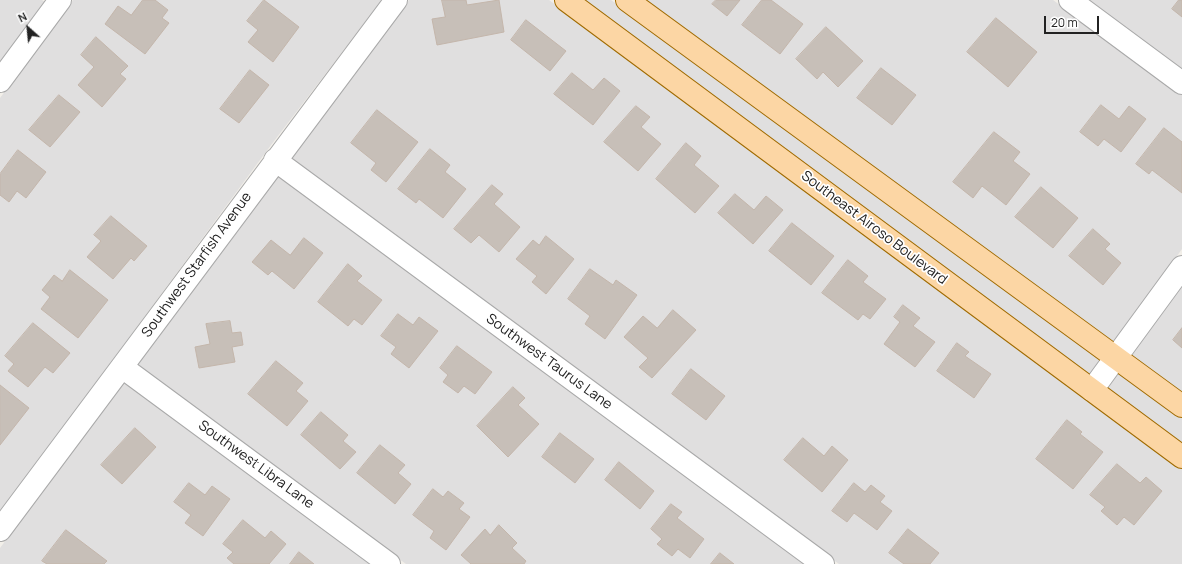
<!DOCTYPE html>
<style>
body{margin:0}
#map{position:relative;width:1182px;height:564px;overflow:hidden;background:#f2efe9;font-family:Manrope,sans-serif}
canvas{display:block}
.north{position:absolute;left:8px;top:8px;width:40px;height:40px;-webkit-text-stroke:3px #fff;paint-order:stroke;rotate:333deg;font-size:11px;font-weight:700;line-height:16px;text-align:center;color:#222}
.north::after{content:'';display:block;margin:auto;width:14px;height:18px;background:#222;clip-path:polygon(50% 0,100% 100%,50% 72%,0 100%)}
.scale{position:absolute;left:1044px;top:16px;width:55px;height:18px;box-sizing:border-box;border:2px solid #222;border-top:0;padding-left:5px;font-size:12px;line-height:14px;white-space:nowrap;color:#222;-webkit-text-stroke:3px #fff;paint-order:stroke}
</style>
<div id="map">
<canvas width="1182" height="564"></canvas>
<div class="north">N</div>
<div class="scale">20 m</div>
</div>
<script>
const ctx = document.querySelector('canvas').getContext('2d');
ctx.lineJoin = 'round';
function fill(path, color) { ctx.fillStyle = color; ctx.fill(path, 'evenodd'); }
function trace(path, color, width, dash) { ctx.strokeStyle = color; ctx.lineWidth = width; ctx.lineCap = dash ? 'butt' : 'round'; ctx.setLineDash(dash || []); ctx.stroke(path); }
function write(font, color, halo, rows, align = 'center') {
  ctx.font = font + ' Manrope,sans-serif'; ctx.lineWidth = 3.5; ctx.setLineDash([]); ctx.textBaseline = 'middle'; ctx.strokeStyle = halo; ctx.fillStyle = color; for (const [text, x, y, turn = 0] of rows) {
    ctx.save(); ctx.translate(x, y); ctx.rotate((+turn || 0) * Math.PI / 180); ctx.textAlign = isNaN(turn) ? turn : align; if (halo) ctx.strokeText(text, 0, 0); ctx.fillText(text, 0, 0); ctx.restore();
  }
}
fill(new Path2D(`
 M 0,0 L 42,0 L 45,2 L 0,63 Z
 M 73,0 L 382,0 L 271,145 L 0,513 L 0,98 Z
 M 409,0 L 549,0 L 1182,469 L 1182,564 L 839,564 L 289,158 Z
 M 582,0 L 611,0 L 1102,359 L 1090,376 Z
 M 643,0 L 1053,0 L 1182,95 L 1182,249 L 1114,343 Z
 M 1086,0 L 1182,0 L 1182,71 Z
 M 278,174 L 807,564 L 406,564 L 136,365 Z
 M 1182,284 L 1182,394 L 1131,356 Z
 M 1119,371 L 1182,418 L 1182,444 L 1107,388 Z
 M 125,381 L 373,564 L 0,564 L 0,548 Z`), '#e0dfdf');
const building = new Path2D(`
 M 143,0 L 155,0 L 168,10 L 162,18 L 169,23 L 145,54 L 105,24 L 118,6 L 131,15 Z
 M 264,0 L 299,27 L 273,62 L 248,42 L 258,30 L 247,21 Z
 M 442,0 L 466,0 L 467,5 L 499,0 L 504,32 L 437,45 L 432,19 L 445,17 Z
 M 716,0 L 740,0 L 727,16 L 712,4 Z
 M 762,0 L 771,0 L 803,24 L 780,54 L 742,25 Z
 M 1179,0 L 1182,0 L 1182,17 L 1172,9 Z
 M 996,18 L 1037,52 L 1008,87 L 967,52 Z
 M 526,20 L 566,51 L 550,71 L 511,40 Z
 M 826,27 L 863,61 L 838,87 L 823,72 L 817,79 L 796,59 Z
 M 96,37 L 128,66 L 120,74 L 126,79 L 102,107 L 78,85 L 94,67 L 81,55 Z
 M 881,68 L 916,95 L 892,125 L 857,98 Z
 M 250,70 L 269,85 L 239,123 L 220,109 Z
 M 572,73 L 593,90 L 604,78 L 620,91 L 593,125 L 554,94 Z
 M 59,95 L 80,112 L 50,147 L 29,130 Z
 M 1101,105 L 1119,119 L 1129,106 L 1146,119 L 1121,152 L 1104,139 L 1098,146 L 1080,132 Z
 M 636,106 L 650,117 L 641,127 L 661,144 L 638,171 L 604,142 Z
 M 377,110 L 418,142 L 386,182 L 371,170 L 376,163 L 351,143 Z
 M 1164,128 L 1182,142 L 1182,193 L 1152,170 L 1149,174 L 1136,164 Z
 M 994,132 L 1020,152 L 1013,161 L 1030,174 L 1006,205 L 982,186 L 973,198 L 953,182 Z
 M 686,143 L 701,156 L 694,165 L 719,186 L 695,213 L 656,179 Z
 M 430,149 L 450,165 L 445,172 L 466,189 L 443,218 L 419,199 L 416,203 L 398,189 Z
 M 18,150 L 46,172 L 26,198 L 17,191 L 9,202 L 0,195 L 0,174 Z
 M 492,185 L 503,194 L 494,204 L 520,227 L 499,252 L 479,235 L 471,243 L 454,229 Z
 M 1041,187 L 1078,218 L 1053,248 L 1015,217 Z
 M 735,194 L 754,210 L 766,196 L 783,210 L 753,244 L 718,213 Z
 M 111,216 L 147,246 L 134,261 L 131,258 L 113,279 L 87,257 L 101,241 L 94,235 Z
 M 792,223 L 834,256 L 811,285 L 769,251 Z
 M 1093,229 L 1110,244 L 1105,249 L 1121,263 L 1103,285 L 1069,256 Z
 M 546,236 L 574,259 L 546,294 L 532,282 L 537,276 L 516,259 L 533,240 L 539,245 Z
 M 304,238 L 323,253 L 294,289 L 272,271 L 268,275 L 252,262 L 271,240 L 290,255 Z
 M 848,260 L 868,276 L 863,282 L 886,299 L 870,319 L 863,314 L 858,320 L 822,293 Z
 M 348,264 L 362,276 L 357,281 L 382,300 L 362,325 L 354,319 L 348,326 L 318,302 Z
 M 590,269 L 613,285 L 616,280 L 637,295 L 605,339 L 585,324 L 590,316 L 568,299 Z
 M 70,270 L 108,300 L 78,338 L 41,309 L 50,297 L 42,290 L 54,275 L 62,281 Z
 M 903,305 L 920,318 L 913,326 L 935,342 L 915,367 L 884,344 L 900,322 L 894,317 Z
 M 673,310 L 696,330 L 652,378 L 639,367 L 648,358 L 624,337 L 643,316 L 657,328 Z
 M 398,314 L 413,325 L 419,317 L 438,331 L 409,368 L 391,354 L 396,347 L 381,336 Z
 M 230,321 L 232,333 L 241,332 L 243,345 L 232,347 L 235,362 L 199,368 L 195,347 L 210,344 L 206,324 Z
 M 33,323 L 70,353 L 53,373 L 45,367 L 28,387 L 8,371 L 14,364 L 5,356 Z
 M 1182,328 L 1182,348 L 1173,340 Z
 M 957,343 L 969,352 L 965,356 L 991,374 L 974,398 L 937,371 Z
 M 457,346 L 492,372 L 475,394 L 464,386 L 458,393 L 443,382 L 448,375 L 440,368 Z
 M 276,361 L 303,383 L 296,391 L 308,401 L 287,426 L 248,394 Z
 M 691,369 L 725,396 L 706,420 L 672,394 Z
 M 0,385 L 29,408 L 0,445 Z
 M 513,387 L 525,398 L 518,405 L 539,424 L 508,457 L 477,426 Z
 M 321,412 L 348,435 L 343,441 L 356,452 L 340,469 L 301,435 Z
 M 1067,420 L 1082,432 L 1080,434 L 1103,452 L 1073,489 L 1036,459 Z
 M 135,428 L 156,447 L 122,484 L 101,465 Z
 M 560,433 L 594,459 L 575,483 L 542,457 Z
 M 803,438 L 824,456 L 832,446 L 848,460 L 822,492 L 784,460 Z
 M 380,445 L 405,465 L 398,473 L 411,484 L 395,504 L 357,473 Z
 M 619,462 L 654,491 L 640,509 L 605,480 Z
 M 1117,464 L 1140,483 L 1146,477 L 1162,491 L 1134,525 L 1124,517 L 1117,525 L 1101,511 L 1105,507 L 1090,495 Z
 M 189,483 L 205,495 L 212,486 L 230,499 L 203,536 L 185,523 L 191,515 L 174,502 Z
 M 854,483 L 865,492 L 871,485 L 885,496 L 880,502 L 892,511 L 877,530 L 854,513 L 847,522 L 832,511 Z
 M 433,489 L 443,497 L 448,491 L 464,503 L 459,509 L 470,517 L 446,550 L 430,538 L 434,531 L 413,515 Z
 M 671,504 L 682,512 L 677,518 L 704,539 L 690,558 L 678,549 L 672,556 L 657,544 L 662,539 L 651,529 Z
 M 243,520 L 265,538 L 271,531 L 286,544 L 269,564 L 234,564 L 227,558 L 233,552 L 223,544 Z
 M 499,525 L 517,543 L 512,548 L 526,561 L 524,564 L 471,564 L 461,555 L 485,529 L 490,535 Z
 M 908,529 L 939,553 L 930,564 L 904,564 L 889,553 Z
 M 66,530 L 107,561 L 104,564 L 47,564 L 42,561 Z
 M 299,552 L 314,564 L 290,564 Z
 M 720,553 L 734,564 L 711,564 Z`);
fill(building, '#c7bfb8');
trace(building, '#c4b6ab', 1);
const minor = new Path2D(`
 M 1070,0 L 1182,83
 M 0,81 L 60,0
 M 275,160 L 823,564
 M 122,367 L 389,564
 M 1092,390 L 1182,267
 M 0,530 L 396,0`);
const major = new Path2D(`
 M 566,0 L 1182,457
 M 627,0 L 1182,406`);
trace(minor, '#a9a9a9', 24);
trace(major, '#a06b00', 24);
trace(minor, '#fff', 22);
trace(major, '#fcd6a4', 22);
write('14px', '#222', '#fff', [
 ["Southeast Airoso Boulevard",874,228,37],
 ["Southwest Starfish Avenue",197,265,-54],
 ["Southwest Taurus Lane",549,362,36],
 ["Southwest Libra Lane",256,465,36]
]);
</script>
